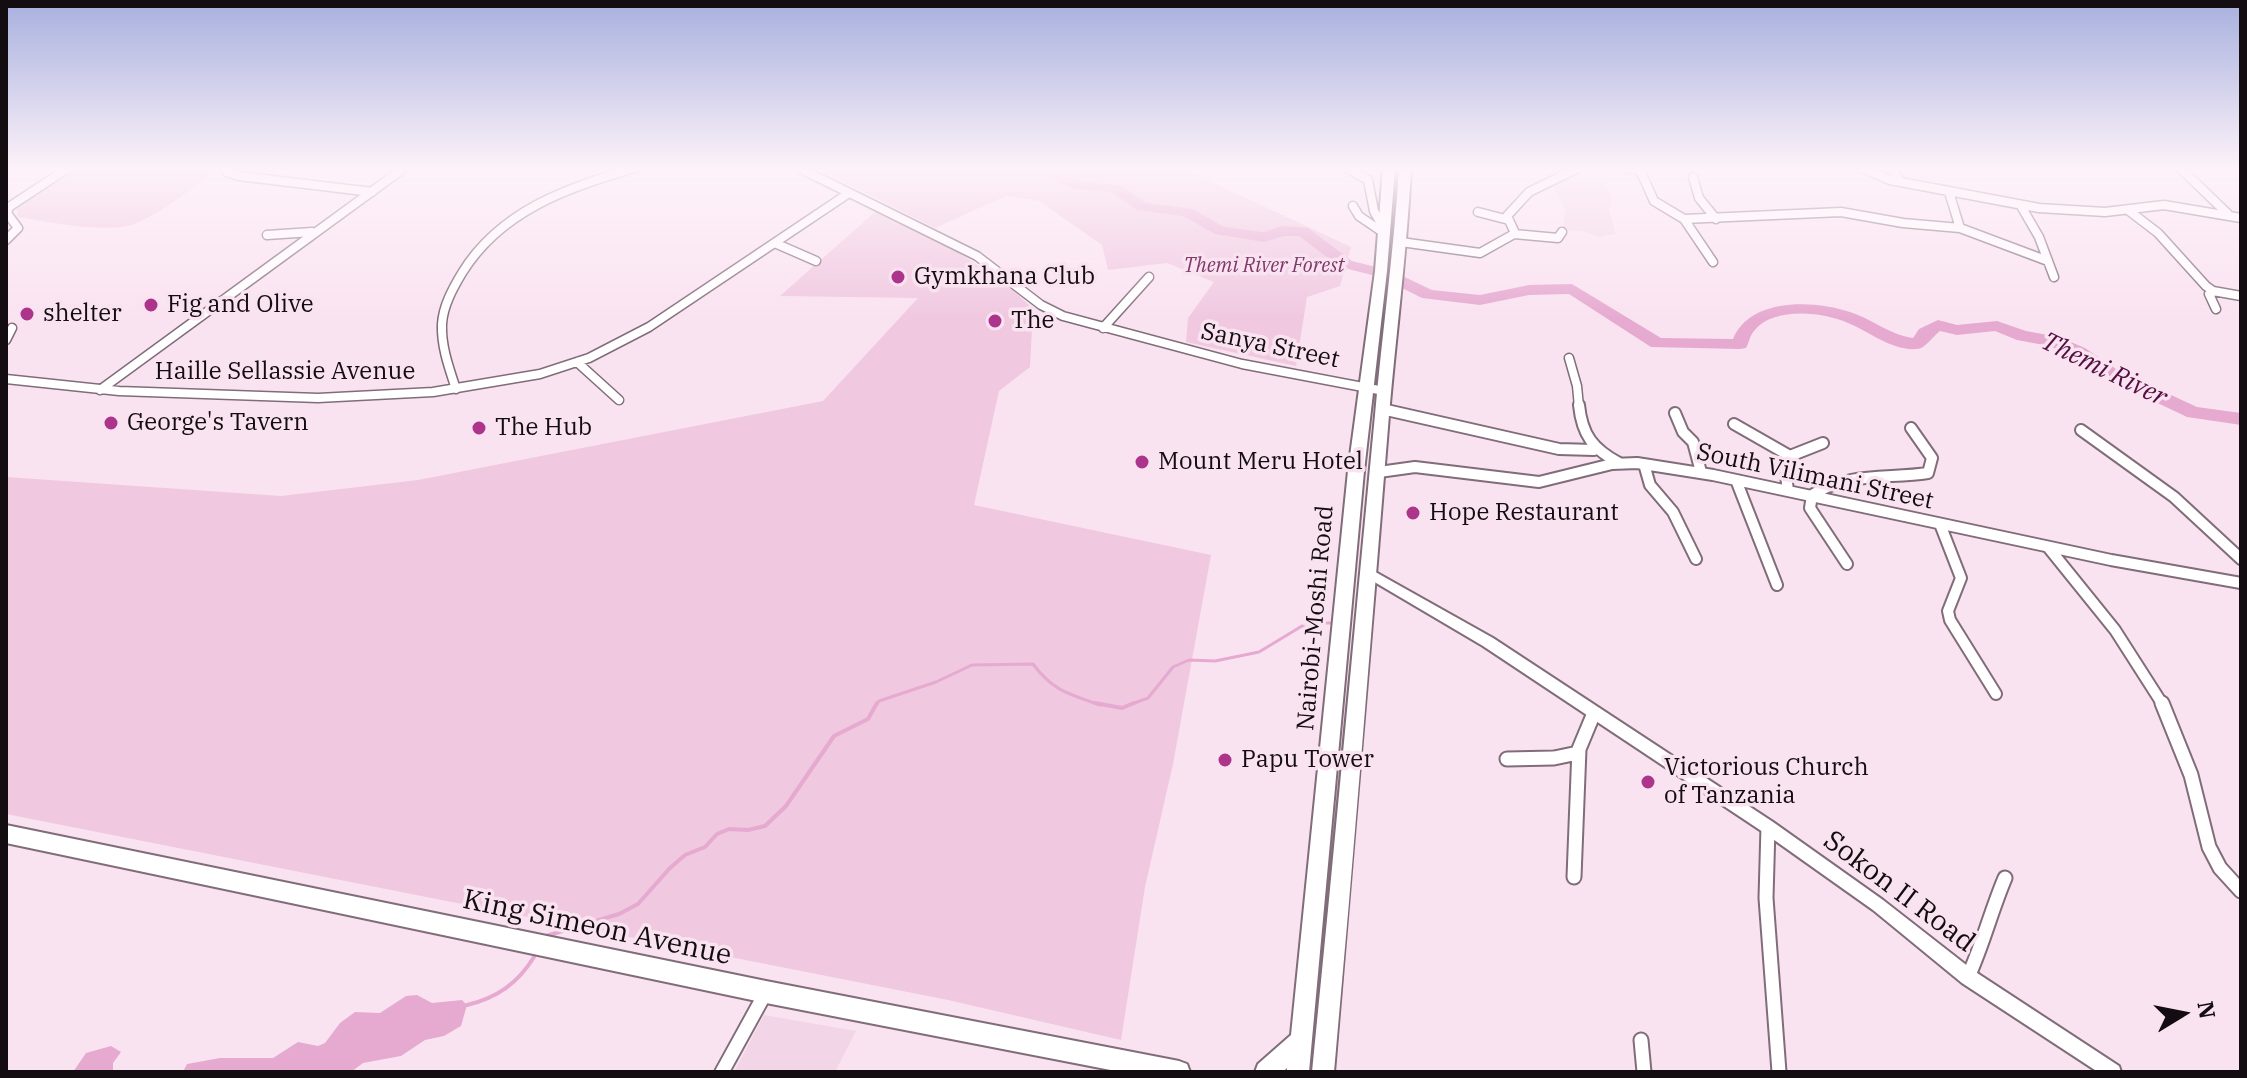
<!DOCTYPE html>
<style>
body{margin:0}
#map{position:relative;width:2247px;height:1078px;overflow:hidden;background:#fae3f1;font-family:"IBM Plex Serif",serif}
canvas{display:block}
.frame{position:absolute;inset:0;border:8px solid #130c10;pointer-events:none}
.north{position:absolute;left:2143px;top:974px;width:80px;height:80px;-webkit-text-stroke:6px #fae3f1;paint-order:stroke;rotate:80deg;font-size:22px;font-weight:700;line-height:32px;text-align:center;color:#130c10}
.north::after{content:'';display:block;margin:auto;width:28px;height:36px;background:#130c10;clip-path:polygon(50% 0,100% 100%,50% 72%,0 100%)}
</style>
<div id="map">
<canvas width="2247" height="1078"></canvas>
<div class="frame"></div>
<div class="north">N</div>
</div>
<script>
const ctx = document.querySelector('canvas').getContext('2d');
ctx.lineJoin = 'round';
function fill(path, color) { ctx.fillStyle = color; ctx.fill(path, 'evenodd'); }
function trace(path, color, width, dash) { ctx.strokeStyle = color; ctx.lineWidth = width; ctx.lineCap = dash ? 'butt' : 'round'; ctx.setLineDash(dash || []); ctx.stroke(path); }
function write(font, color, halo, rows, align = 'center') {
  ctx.font = font + ' "IBM Plex Serif",serif'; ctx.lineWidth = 7; ctx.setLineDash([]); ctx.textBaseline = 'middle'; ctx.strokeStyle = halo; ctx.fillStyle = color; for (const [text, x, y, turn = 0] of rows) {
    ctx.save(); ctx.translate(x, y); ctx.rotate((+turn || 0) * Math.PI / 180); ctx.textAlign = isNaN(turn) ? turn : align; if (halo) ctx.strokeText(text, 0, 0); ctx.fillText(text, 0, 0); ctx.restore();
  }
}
fill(new Path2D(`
 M 1559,180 L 1604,183 L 1612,197 L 1609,211 L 1616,234 L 1599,237 L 1582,231 L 1562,230 L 1566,210 L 1551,184 Z
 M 764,1015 L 856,1031 L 835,1072 L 734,1072 Z`), '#f2d5e7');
fill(new Path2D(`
 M 72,168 L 215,168 C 198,186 152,220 128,226 C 99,232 47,222 18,217 L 16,205 Z
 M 816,168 L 1182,168 L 1351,247 L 1340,286 L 1307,297 L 1296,366 L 1186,342 L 1188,318 L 1214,282 L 1167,263 L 1108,270 L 1102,245 L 1039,201 L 1006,196 L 935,228 Z
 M 876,211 L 951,247 L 1015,292 L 1033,309 L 1030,367 L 999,391 L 974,505 L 1211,555 L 1173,764 L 1145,887 L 1121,1040 L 948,1000 L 6,814 L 6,477 L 281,496 L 418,480 L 823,401 L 918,298 L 780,296 Z`), '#f0c8e0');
fill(new Path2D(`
 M 417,995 L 432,1003 L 462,1000 L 467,1005 L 461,1026 L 444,1036 L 425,1040 L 401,1056 L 363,1063 L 351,1072 L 183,1072 L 187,1064 L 220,1058 L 273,1058 L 298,1042 L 318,1046 L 325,1043 L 340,1023 L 355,1012 L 380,1013 L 406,996 Z
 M 111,1046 L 121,1052 L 113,1063 L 113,1072 L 73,1072 L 86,1053 Z`), '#e6aad0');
trace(new Path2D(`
 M 876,705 L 879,701 L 936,682 L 972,665 L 1033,664 C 1053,691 1069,694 1100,705
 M 1129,705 L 1148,698 L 1173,667 L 1189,660 L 1215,661 L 1259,652 L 1302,626 L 1309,629 L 1319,623 L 1330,623`), '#e6aad0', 3);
trace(new Path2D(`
 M 1095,703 L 1122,708 L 1134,703
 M 546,936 L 619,914 L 638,904 L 670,868 L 685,855 L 705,847 L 717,834 L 729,829 L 748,830 L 765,826 L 786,806 L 834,736 L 868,719 L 877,703
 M 467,1005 C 497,998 518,983 534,957`), '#e6aad0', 4);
fill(new Path2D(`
 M 1029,168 L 1049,168 L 1081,182 L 1120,185 L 1146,203 L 1192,209 L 1224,227 L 1263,232 L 1283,226 L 1308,228 L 1352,261 L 1392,271 L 1432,290 L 1480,295 L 1529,285 L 1572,284 L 1661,338 L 1733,339 C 1750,297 1815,300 1850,312 C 1872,319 1890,335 1913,338 L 1919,329 L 1938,320 L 1957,325 L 1997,321 L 2026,331 L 2059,337 L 2085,348 L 2119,371 L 2197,407 L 2241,413 L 2241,425 L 2187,417 L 2107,379 L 2073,356 L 2049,346 L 2017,340 L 1995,331 L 1957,335 L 1940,331 C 1933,336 1925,349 1917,349 C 1892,351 1870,332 1848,323 C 1824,312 1773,306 1754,331 C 1750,335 1749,343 1746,348 L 1740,349 L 1651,347 L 1569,294 L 1529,295 L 1480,305 L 1422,298 L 1380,277 L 1340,267 L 1299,236 L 1284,236 L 1264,242 L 1215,234 L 1183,216 L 1137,210 L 1111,192 L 1074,189 Z`), '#e6aad0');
const minorFar2 = new Path2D(`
 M 226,168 L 227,172 L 239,176 L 372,192
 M 799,168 L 977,256 L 1041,305 L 1063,316 L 1242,364 L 1384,391
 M 1347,168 L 1368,180 L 1374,211 L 1384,229
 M 1624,168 L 1640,170 L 1654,201 L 1684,219 L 1841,212 L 1903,223 L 1960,228 L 1949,192
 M 1862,168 L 1890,180 L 2039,208 L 2105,212 L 2164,205 L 2241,218
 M 1891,168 L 1901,182
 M 2180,168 L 2228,214
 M 1693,177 L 1699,198 L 1716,219
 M 1353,206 L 1359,216 L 1381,231
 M 2021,206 L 2039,237 L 2054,277
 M 2128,210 L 2158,233 L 2206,286 L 2213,291 L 2241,296
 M 1478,212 L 1509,220
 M 1684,219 L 1713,262
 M 1960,228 L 2048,261
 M 1515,233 L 1507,216 L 1529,192 L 1578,168
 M 267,235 L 312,232
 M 6,240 L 18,228 L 7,213 L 9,207 L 68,168
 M 1401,242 L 1480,253 L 1514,234 L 1558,238 L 1562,232
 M 777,244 L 816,261
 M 2213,291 L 2209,294 L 2216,309
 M 1103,328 L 1149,277
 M 6,340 L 12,328
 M 1569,358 L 1577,386 L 1579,407
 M 577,362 L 619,400
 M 6,379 L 119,391 L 318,398 L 433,392 L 540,374 L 589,358 L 649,327 L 849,193
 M 456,389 C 449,368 441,346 442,324 C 443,306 453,288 462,273 C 500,211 568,187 635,168
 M 100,390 L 404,168`);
const minorFar1 = new Path2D(`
 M 1579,405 C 1582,435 1593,449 1619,463
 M 1382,409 L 1559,449 L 1594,450
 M 1675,413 L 1683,432 L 1693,442 L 1701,472
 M 1734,424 L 1790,456
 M 2081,430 L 2174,497 L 2241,559
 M 1644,464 L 1650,485 L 1673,512 L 1696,559
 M 1379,472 L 1415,467 L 1539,482 L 1612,464 L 1637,463 L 1713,475 L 2111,560 L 2241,583
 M 1736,480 L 1777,585
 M 1788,490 L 1784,462 L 1790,456 L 1823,443
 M 1940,524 L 1961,578 L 1948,611 L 1950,620 L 1996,694
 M 2048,547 L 2115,630 L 2163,705
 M 1847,564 L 1810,508 L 1812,495 C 1848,472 1887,479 1928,473 L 1932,458 L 1911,428`);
const minor = new Path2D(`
 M 2162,703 L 2191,775 L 2209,847 L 2220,868 L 2241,891
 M 1507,759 L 1554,758 L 1578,753
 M 1768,827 L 1766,898 L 1779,1072
 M 1574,877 L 1579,749 L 1594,713
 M 1968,977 C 1983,944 1991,911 2005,878
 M 1641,1040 L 1644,1072
 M 722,1072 L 766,992`);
const tertiary = new Path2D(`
 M 1370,569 L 1493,638 L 1773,822 L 1883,900 L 1974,971 L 2119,1066 L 2121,1072 L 2098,1072 L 1962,983 L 1873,910 L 1763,832 L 1483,646 L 1366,577 L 1364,574 L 1366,571 Z`);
const primary = new Path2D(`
 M 6,825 L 766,981 L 1179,1061 L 1187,1064 L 1190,1072 L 1121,1072 L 766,1003 L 6,843 Z`);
const trunk = new Path2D(`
 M 1383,168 L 1395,168 L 1387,271 L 1364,471 L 1309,1072 L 1287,1072 L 1287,1068 L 1283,1072 L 1255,1072 L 1258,1064 L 1291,1035 L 1348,471 L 1375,271 Z
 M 1399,168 L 1411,168 C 1407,251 1396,333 1389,415 C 1371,634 1354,853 1334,1072 L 1312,1072 C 1334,853 1354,634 1375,415 C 1382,333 1394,251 1399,168 Z`);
trace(minorFar2, '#806d79', 11);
trace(minorFar1, '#806d79', 14);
trace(minor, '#806d79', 17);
trace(tertiary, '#806d79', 4);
trace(primary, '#806d79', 4);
trace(trunk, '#806d79', 4);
trace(minorFar2, '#fff', 8);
trace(minorFar1, '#fff', 10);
trace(minor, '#fff', 13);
fill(tertiary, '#fff');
fill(primary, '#fff');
fill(trunk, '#fff');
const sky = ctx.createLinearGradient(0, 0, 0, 319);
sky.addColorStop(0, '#a7b0de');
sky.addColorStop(0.53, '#fdf2f9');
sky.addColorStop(1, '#fdf2f900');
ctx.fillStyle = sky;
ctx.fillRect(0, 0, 2247, 319);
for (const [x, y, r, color] of [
 [898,277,8,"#ac348b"],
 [151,305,8,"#ac348b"],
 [27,314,8,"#ac348b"],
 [995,321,8,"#ac348b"],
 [111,423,8,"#ac348b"],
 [479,428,8,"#ac348b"],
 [1142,462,8,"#ac348b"],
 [1413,513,8,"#ac348b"],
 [1225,760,8,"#ac348b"],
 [1648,782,8,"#ac348b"]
]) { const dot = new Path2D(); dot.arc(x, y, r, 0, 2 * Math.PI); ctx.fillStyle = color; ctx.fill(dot); trace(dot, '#fae3f1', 3); }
write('italic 20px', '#7e3969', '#fae3f1', [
 ["Themi River Forest",1264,266]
]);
write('24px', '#130c10', '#fae3f1', [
 ["Gymkhana Club",914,277],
 ["Fig and Olive",167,305],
 ["shelter",43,314],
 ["The",1011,321],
 ["George's Tavern",127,423],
 ["The Hub",495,428],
 ["Mount Meru Hotel",1158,462],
 ["Hope Restaurant",1429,513],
 ["Papu Tower",1241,760],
 ["Victorious Church",1664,768],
 ["of Tanzania",1664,796]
], 'left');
write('24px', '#130c10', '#fae3f1', [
 ["Sanya Street",1270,346,12],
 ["Haille Sellassie Avenue",285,372],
 ["South Vilimani Street",1815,477,12],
 ["Nairobi-Moshi Road",1316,618,-85]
]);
write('italic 26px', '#530f41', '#fae3f1', [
 ["Themi River",2104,370,26]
]);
write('28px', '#130c10', '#fae3f1', [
 ["Sokon II Road",1899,892,37],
 ["King Simeon Avenue",597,928,12]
]);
</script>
